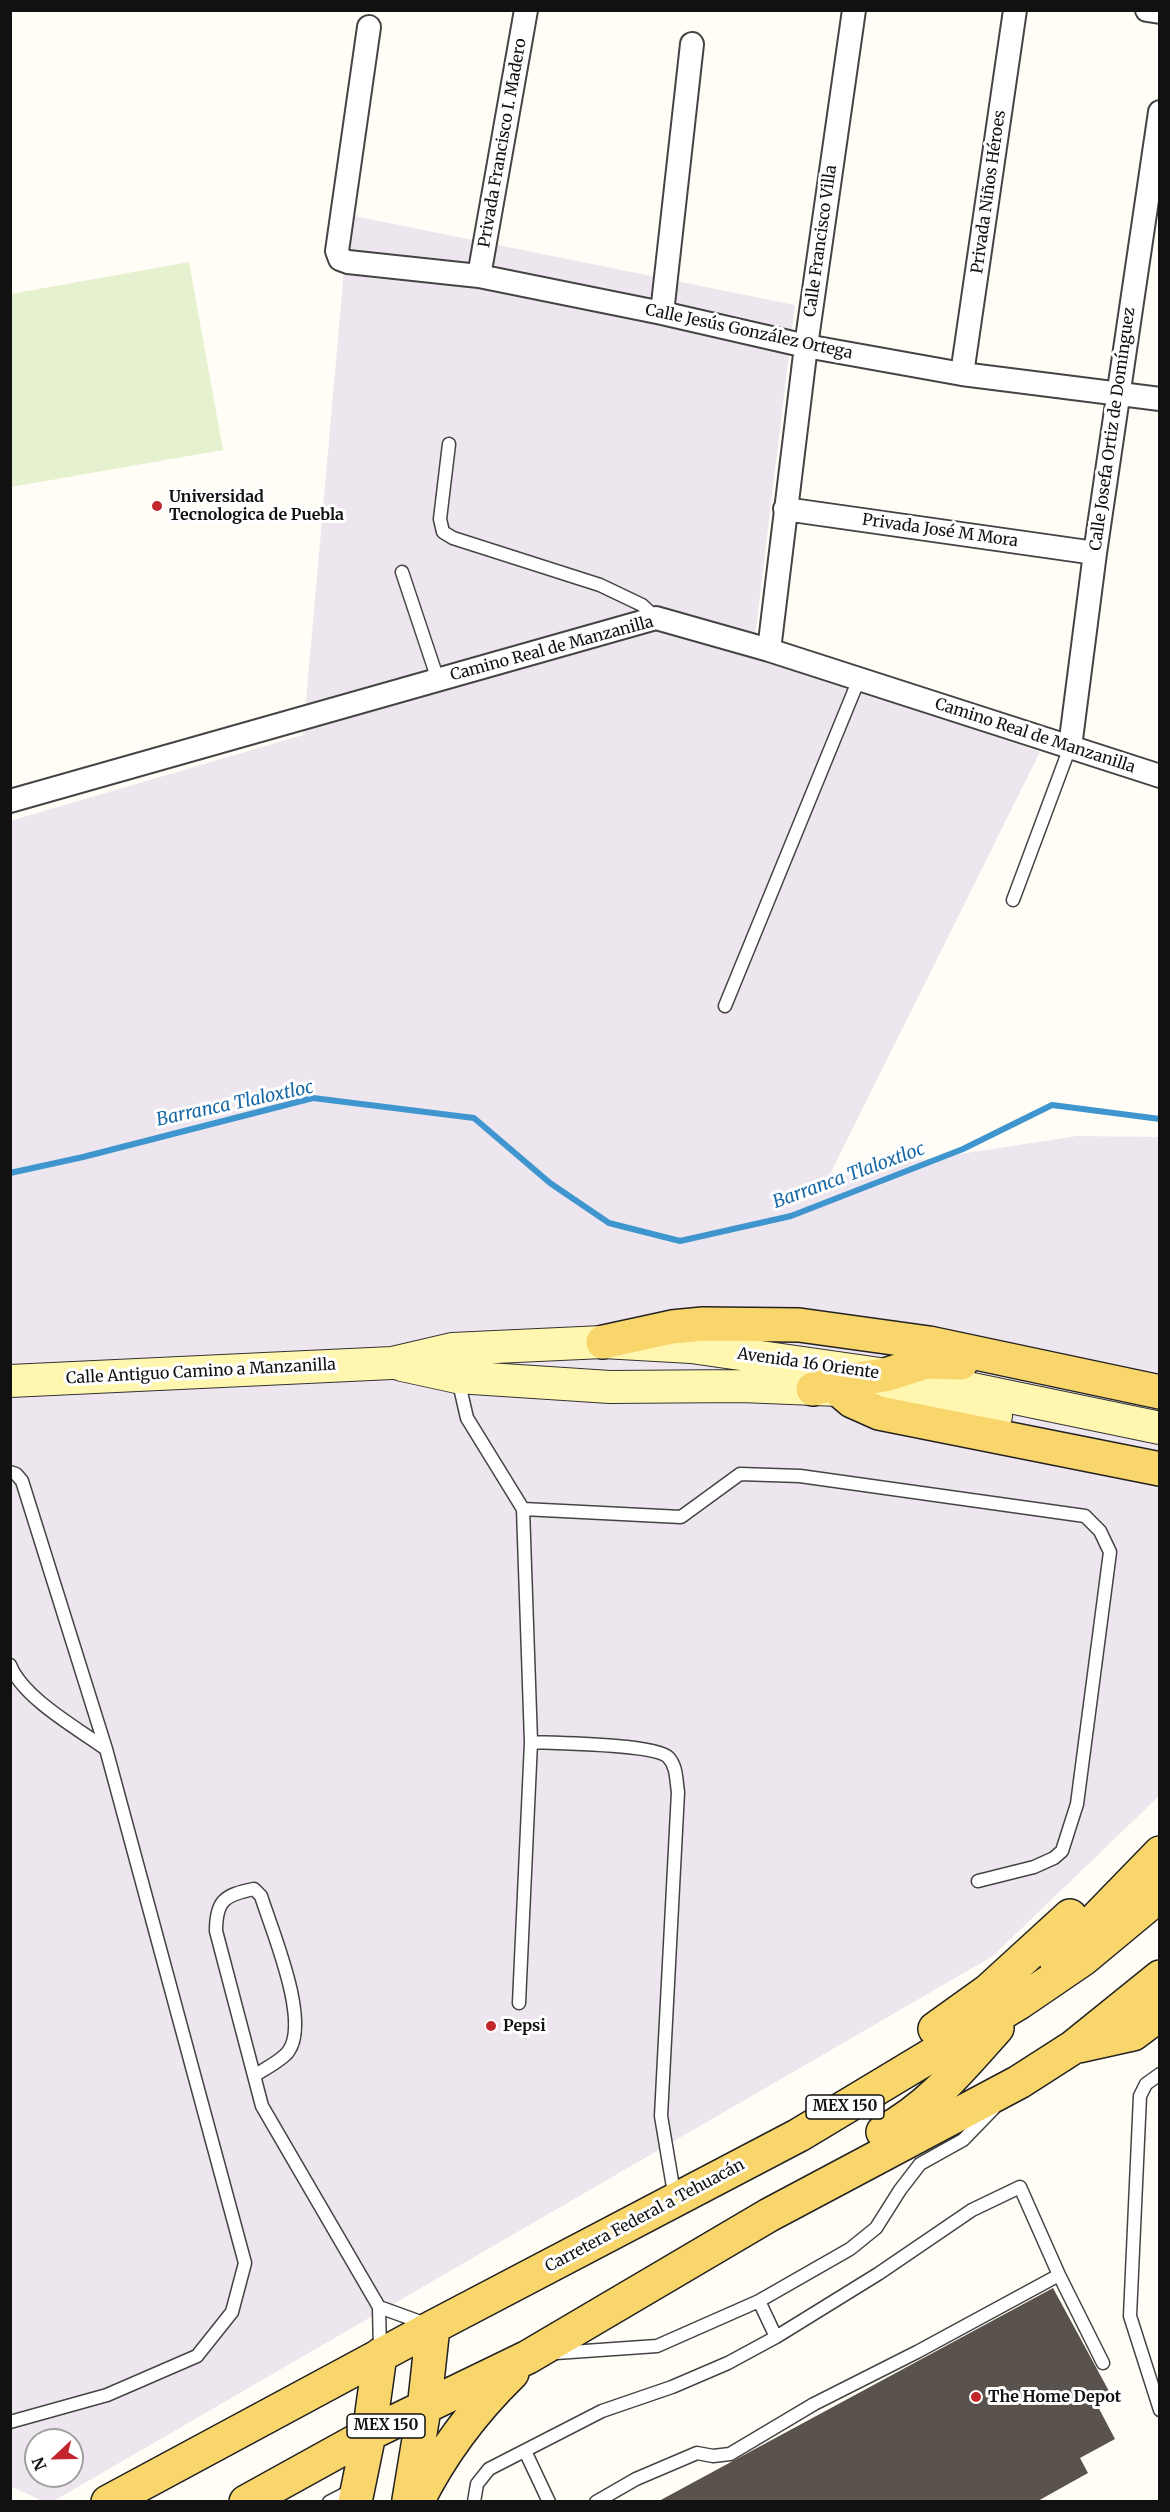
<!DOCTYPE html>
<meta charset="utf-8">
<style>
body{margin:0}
#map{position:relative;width:1170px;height:2512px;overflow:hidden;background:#fffdf5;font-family:Merriweather,serif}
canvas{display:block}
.frame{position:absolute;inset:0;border:12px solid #111;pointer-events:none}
.north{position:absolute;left:24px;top:2428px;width:60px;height:60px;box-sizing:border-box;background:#fff;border:2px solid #a0a0a0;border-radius:50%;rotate:248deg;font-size:16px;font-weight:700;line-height:24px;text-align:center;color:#111}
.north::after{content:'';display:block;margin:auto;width:21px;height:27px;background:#c4262e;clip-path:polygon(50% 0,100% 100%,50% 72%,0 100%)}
</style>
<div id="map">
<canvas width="1170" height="2512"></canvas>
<div class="frame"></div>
<div class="north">N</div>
</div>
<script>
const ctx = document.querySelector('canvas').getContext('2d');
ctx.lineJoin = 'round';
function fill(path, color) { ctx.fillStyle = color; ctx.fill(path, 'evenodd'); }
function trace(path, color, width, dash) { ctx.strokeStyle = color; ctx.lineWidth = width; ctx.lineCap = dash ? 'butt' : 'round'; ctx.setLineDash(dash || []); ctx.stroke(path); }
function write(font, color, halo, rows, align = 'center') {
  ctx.font = font + ' Merriweather,serif'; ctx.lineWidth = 6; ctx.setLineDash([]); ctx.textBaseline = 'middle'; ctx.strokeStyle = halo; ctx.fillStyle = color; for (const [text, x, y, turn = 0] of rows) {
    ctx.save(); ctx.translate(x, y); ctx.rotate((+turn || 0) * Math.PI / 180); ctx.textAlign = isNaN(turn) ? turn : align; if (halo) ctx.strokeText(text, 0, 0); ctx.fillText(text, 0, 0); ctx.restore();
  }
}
fill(new Path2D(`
 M 354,216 L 795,305 L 753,653 L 1040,752 L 830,1174 L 1077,1136 L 1160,1137 L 1159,1796 L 993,1956 L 52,2502 L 43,2501 L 10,2486 L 10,821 L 303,735 L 348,225 ZM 36,2440 L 72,2440 L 72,2476 L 36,2476 Z`), '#eee6ef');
fill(new Path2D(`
 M 189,262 L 223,450 L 11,487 L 11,294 Z`), '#e6f2cf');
trace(new Path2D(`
 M 10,1173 L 83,1157 L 313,1098 L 474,1118 L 550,1183 L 609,1223 L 680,1241 L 791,1216 L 963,1149 L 1052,1105 L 1160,1119`), '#3f96cf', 6);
fill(new Path2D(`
 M 1053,2288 L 1110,2393 L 1095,2401 L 1115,2439 L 1080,2458 L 1088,2473 L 1036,2502 L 657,2502 Z`), '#5a524d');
const lane = new Path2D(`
 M 449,444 L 440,519 L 443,532 L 453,538 L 600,585 L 642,605 L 656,618
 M 402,572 L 438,680
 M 1013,900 L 1070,747
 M 725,1006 L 859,679
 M 458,1379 L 467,1418 L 523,1509 L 531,1742 L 519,2003
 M 10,1472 L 16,1474 L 22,1481 L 106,1749 L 245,2263 L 232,2312 L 197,2356 L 107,2395 L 10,2422
 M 523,1509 L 681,1517 L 740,1474 L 800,1476 L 1085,1516 L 1100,1531 L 1110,1552 L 1077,1804 L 1062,1851 L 1054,1858 L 1034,1867 L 978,1881
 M 10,1665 C 23,1698 77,1728 106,1749
 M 531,1742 C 555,1743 655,1744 668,1757 C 677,1766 676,1780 678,1792 L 661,2116 L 675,2199
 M 1160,2074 L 1146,2084 L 1140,2096 L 1130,2316 L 1160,2410
 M 254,2076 C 264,2069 281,2061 288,2052 C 311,2022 272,1931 261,1896 L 254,1889 C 224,1895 216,1901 216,1931 L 262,2106 L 379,2307 L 380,2351
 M 759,2301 L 776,2337 L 878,2274 L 972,2210 L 1020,2187 L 1059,2275
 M 379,2307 L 426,2324
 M 556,2353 L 657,2346 L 759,2301 L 850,2249 L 876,2228 L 900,2190 L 920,2164 L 963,2140 L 994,2108
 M 525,2451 L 549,2502
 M 329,2502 L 352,2490
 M 474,2502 L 477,2484 L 489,2469 L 602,2411 L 672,2387 L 728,2363 L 776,2337
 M 596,2502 L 636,2479 L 697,2453 L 713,2456 L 730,2454 L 814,2404 L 917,2352 L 1059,2275 L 1103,2363`);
const street = new Path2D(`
 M 1147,10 L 1160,12
 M 369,27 L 337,251 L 340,259 L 348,262 L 479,276 L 662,313 L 806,346 L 962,374 L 1160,399
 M 479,276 L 526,10
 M 662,313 L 692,44
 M 962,374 L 1015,10
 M 785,509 L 1095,553
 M 769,650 L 806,346 L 854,10
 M 1070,747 L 1095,553 L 1160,112
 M 10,801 L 656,618 L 769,650 L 1160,776`);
const secondary = new Path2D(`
 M 402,1365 L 457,1377 L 610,1387 L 741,1386 L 839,1390 L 996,1416
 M 10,1381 L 392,1363 L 452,1349 L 603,1342 L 691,1347 L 943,1383 L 1160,1428`);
const primary = new Path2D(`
 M 603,1342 L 672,1327 L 703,1324 L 799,1325 L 929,1343 L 1160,1392
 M 813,1389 L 849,1380 L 885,1375 L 926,1362 L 961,1363
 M 839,1390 L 852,1401 L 879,1413 L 1160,1469
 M 1056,1960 L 1160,1853
 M 935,2029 L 988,1991 L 1070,1916
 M 1079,2046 L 1133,2034 L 1160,2014
 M 883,2132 C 930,2107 962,2067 997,2028
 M 409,2500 L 424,2409 L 433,2327
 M 108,2502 L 433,2327 L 799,2135 L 1020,2002 L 1083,1959 L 1160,1895
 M 246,2502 L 369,2434 L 528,2357 L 769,2215 L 1019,2082 L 1072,2048 L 1160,1977
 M 355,2502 L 369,2434 L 380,2355
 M 417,2502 C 441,2454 474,2410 512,2373`);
trace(lane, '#444', 15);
trace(street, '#444', 26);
trace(secondary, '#333', 34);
trace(primary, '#222', 36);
trace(lane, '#fff', 12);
trace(street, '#fff', 22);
trace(secondary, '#fff6b0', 32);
trace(primary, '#f9d66b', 33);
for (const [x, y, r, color] of [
 [157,506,6,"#c4262e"],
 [491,2026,6,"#c4262e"],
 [976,2397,6,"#c4262e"]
]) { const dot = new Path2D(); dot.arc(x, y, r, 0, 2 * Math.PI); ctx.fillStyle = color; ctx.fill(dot); trace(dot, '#fff', 2); }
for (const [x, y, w] of [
 [845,2107,78],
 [386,2426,78]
]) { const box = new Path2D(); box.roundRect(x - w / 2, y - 12, w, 24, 4.5); ctx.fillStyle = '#fff'; ctx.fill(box); trace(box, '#111', 1.5); }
write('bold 15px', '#111', null, [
 ["MEX 150",845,2107],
 ["MEX 150",386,2426]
]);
write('16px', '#111', '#fff', [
 ["Privada Francisco I. Madero",503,143,-80],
 ["Privada Niños Héroes",989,192,-82],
 ["Calle Francisco Villa",821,241,-82],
 ["Calle Jesús González Ortega",749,332,12],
 ["Calle Josefa Ortiz de Domínguez",1113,429,-82],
 ["Privada José M Mora",940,531,8],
 ["Camino Real de Manzanilla",552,649,-15],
 ["Camino Real de Manzanilla",1035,736,18],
 ["Avenida 16 Oriente",808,1364,8],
 ["Calle Antiguo Camino a Manzanilla",201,1372,-3],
 ["Carretera Federal a Tehuacán",645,2216,-28]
]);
write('bold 16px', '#111', '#fff', [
 ["Universidad",169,497],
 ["Tecnologica de Puebla",169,515],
 ["Pepsi",503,2026],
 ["The Home Depot",988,2397]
], 'left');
write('italic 18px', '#1768a6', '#fff', [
 ["Barranca Tlaloxtloc",235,1104,-12],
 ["Barranca Tlaloxtloc",849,1176,-20]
]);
</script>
